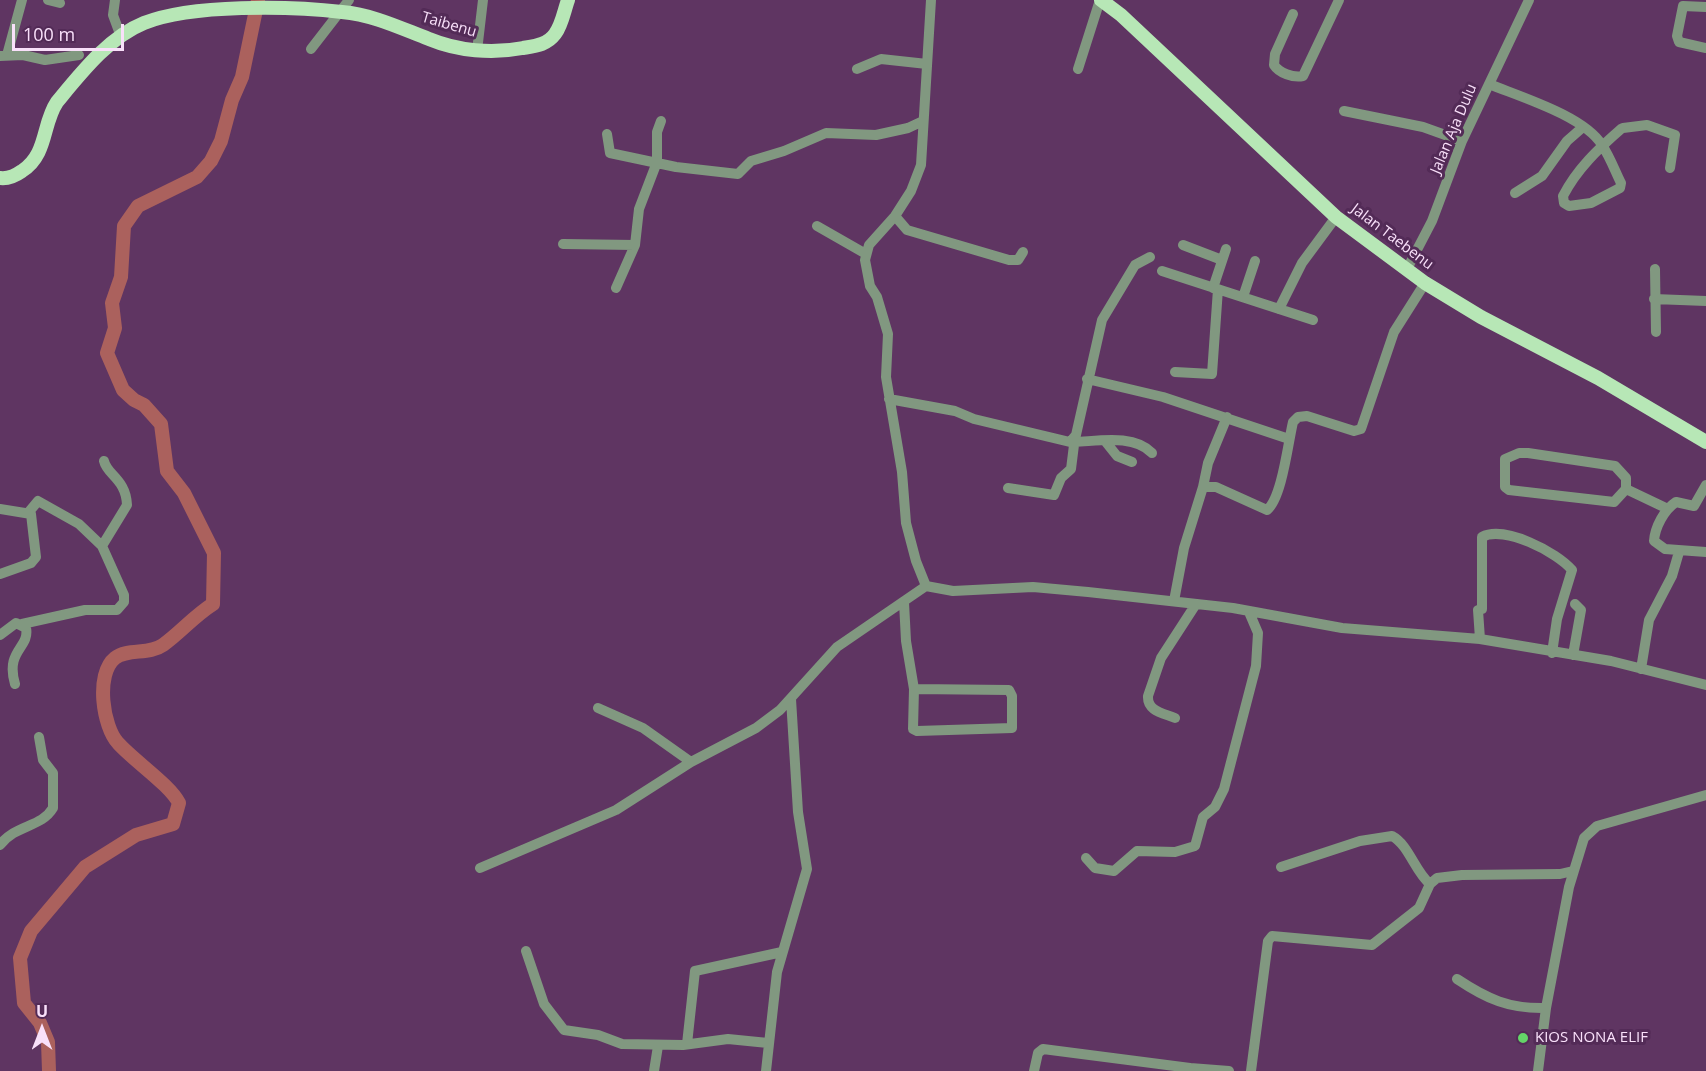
<!DOCTYPE html>
<style>
body{margin:0}
#map{position:relative;width:1706px;height:1071px;overflow:hidden;background:#5f3562;font-family:"Open Sans",sans-serif}
canvas{display:block}
.north{position:absolute;left:12px;top:999px;width:60px;height:60px;-webkit-text-stroke:4px #532b57;paint-order:stroke;rotate:0deg;font-size:16px;font-weight:700;line-height:24px;text-align:center;color:#f9e0fa}
.north::after{content:'';display:block;margin:auto;width:21px;height:27px;background:#f9e0fa;clip-path:polygon(50% 0,100% 100%,50% 72%,0 100%)}
.scale{position:absolute;left:12px;top:24px;width:112px;height:27px;box-sizing:border-box;border:3px solid #f9e0fa;border-top:0;padding-left:8px;font-size:18px;line-height:21px;white-space:nowrap;color:#f9e0fa;-webkit-text-stroke:4px #532b57;paint-order:stroke}
</style>
<div id="map">
<canvas width="1706" height="1071"></canvas>
<div class="north">U</div>
<div class="scale">100 m</div>
</div>
<script>
const ctx = document.querySelector('canvas').getContext('2d');
ctx.lineJoin = 'round';
function trace(path, color, width, dash) { ctx.strokeStyle = color; ctx.lineWidth = width; ctx.lineCap = dash ? 'butt' : 'round'; ctx.setLineDash(dash || []); ctx.stroke(path); }
function write(font, color, halo, rows, align = 'center') {
  ctx.font = font + ' "Open Sans",sans-serif'; ctx.lineWidth = 6; ctx.setLineDash([]); ctx.textBaseline = 'middle'; ctx.strokeStyle = halo; ctx.fillStyle = color; for (const [text, x, y, turn = 0] of rows) {
    ctx.save(); ctx.translate(x, y); ctx.rotate((+turn || 0) * Math.PI / 180); ctx.textAlign = isNaN(turn) ? turn : align; if (halo) ctx.strokeText(text, 0, 0); ctx.fillText(text, 0, 0); ctx.restore();
  }
}
trace(new Path2D(`
 M 49,1071 L 48,1042 L 40,1023 L 24,1003 L 20,958 L 31,931 L 85,867 L 136,835 L 173,824 L 179,803 C 170,785 134,761 118,743 C 103,727 95,674 115,658 C 128,648 149,655 163,645 C 181,632 194,616 213,604 L 214,553 L 184,493 L 167,471 L 161,424 L 144,405 L 134,400 L 123,390 L 107,353 L 115,328 L 112,303 L 121,277 L 124,226 L 138,206 L 197,177 L 211,161 L 221,141 L 232,100 L 242,77 L 258,0`), '#ab615d', 14);
trace(new Path2D(`
 M 48,0 L 60,3
 M 115,0 L 113,15 L 120,34
 M 931,0 L 921,165 L 911,191 L 895,216 L 869,245 L 865,260 L 870,286 L 877,297 L 888,334 L 886,377 L 902,472 L 906,523 L 916,561 L 926,586 L 953,591 L 1033,587 L 1088,592 L 1233,608 L 1342,628 L 1480,639 L 1611,661 L 1706,685
 M 1706,7 L 1683,6 L 1677,36 L 1679,42 L 1706,48
 M 1293,14 L 1275,54 L 1274,65 C 1279,73 1293,78 1303,76 L 1339,0
 M 311,49 L 349,0
 M 477,51 L 483,0
 M 7,55 L 22,0
 M 0,56 L 23,55 L 45,60 L 79,55
 M 857,69 L 881,59 L 927,64
 M 1078,69 L 1100,0
 M 1489,84 C 1521,97 1584,116 1602,145 C 1610,157 1615,171 1621,183 L 1620,188 L 1591,203 L 1569,206 L 1564,203 L 1563,196 C 1577,169 1598,149 1621,129 L 1623,128 L 1647,125 L 1675,135 L 1670,168
 M 1344,111 L 1423,127 L 1462,141
 M 607,134 L 610,153 L 676,167 L 738,174 L 751,161 L 784,151 L 826,133 L 876,135 L 908,128 L 923,121
 M 1515,193 L 1542,176 L 1567,141 L 1583,127
 M 895,216 L 907,230 L 1009,260 L 1018,260 L 1023,252
 M 817,226 L 866,254
 M 563,244 L 635,245
 M 1183,245 L 1222,260
 M 1407,269 L 1432,221 L 1462,141 L 1529,0
 M 1655,269 L 1656,332
 M 1162,271 L 1313,320
 M 616,288 L 635,245 L 639,209 L 657,162 L 657,132 L 661,121
 M 1213,288 L 1226,249
 M 1243,297 L 1255,261
 M 1654,299 L 1706,301
 M 1279,309 L 1302,263 L 1336,217
 M 1175,372 L 1212,374 L 1218,289
 M 1087,379 L 1163,397 L 1289,439
 M 889,399 L 955,411 L 974,419 L 1070,442 L 1076,435 L 1102,320 L 1135,265 L 1150,257
 M 1105,441 L 1117,456 L 1132,462
 M 1075,442 C 1099,441 1134,434 1152,453
 M 1706,485 L 1694,506 L 1676,502 C 1664,510 1655,527 1654,541 L 1665,549 L 1706,552
 M 1203,487 L 1208,463 L 1227,417
 M 1008,488 L 1054,495 L 1061,478 L 1071,469 L 1075,437
 M 1626,489 L 1614,502 L 1509,490 L 1505,487 L 1505,459 L 1519,453 L 1528,453 L 1615,466 L 1626,478 L 1626,489 L 1668,509
 M 0,509 L 31,514 L 36,557 L 31,563 L 0,574
 M 102,546 L 127,505 C 126,479 107,475 104,461
 M 1174,601 L 1184,548 L 1203,487 L 1216,487 L 1267,510 C 1282,498 1288,443 1293,422 L 1298,417 L 1307,416 L 1354,431 L 1361,429 L 1394,332 L 1425,283
 M 904,602 L 906,641 L 914,689 L 913,729 L 917,731 L 1012,728 L 1012,696 L 1009,690 L 914,689
 M 22,624 L 85,610 L 117,610 L 124,602 L 124,595 L 102,546 L 79,524 L 38,501 L 28,513
 M 0,635 L 16,623 L 26,628 C 30,648 5,650 15,684
 M 1480,639 L 1478,610 L 1482,609 L 1482,537 C 1504,525 1557,552 1572,570 L 1557,619 L 1552,653
 M 1573,655 L 1581,610 L 1575,604
 M 1641,669 L 1649,620 L 1672,576 L 1679,552
 M 598,708 L 643,728 L 691,762
 M 1175,718 C 1163,713 1147,711 1148,696 L 1161,658 L 1196,604
 M 0,845 C 16,824 41,828 53,808 L 53,773 L 43,760 L 39,737
 M 1086,858 L 1095,868 L 1114,871 L 1137,851 L 1175,852 L 1195,846 L 1203,817 L 1215,807 L 1224,789 L 1256,666 L 1258,633 L 1249,612
 M 1281,867 L 1360,841 L 1392,836 C 1409,845 1415,872 1430,884
 M 480,868 L 616,810 L 691,762 L 756,728 L 780,710 L 837,647 L 926,586
 M 526,951 L 544,1004 L 564,1030 L 598,1035 L 622,1044 L 683,1045 L 728,1039 L 768,1043
 M 1457,979 C 1487,999 1509,1009 1546,1008
 M 687,1044 L 695,971 L 782,952
 M 654,1071 L 658,1046
 M 766,1071 L 777,972 L 807,869 L 798,812 L 791,699
 M 1034,1071 L 1038,1053 L 1043,1049 L 1190,1068
 M 1190,1071 L 1190,1068 L 1229,1071
 M 1251,1071 L 1268,941 L 1272,936 L 1372,945 L 1419,908 L 1430,884 L 1437,878 L 1462,875 L 1560,874 L 1573,871
 M 1538,1071 L 1546,1008 L 1569,887 L 1584,838 L 1597,826 L 1706,795`), '#819880', 10);
trace(new Path2D(`
 M 1101,0 L 1121,15 L 1336,217 L 1425,283 L 1481,317 L 1598,378 L 1706,442
 M 0,178 C 8,179 15,176 22,171 C 48,154 42,124 57,102 C 81,73 109,37 144,23 C 192,4 290,6 342,12 C 374,15 400,28 429,39 C 458,51 492,54 523,48 C 535,46 547,45 555,34 C 562,25 564,11 568,0`), '#b7e7b6', 14);
for (const [x, y, r, color] of [
 [1523,1038,6,"#64d468"]
]) { const dot = new Path2D(); dot.arc(x, y, r, 0, 2 * Math.PI); ctx.fillStyle = color; ctx.fill(dot); trace(dot, '#532b57', 2); }
write('15px', '#f9e0fa', '#532b57', [
 ["Taibenu",449,25,16],
 ["Jalan Aja Dulu",1454,129,-67],
 ["Jalan Taebenu",1392,237,37]
]);
write('15px', '#f9e0fa', '#532b57', [
 ["KIOS NONA ELIF",1535,1038]
], 'left');
</script>
